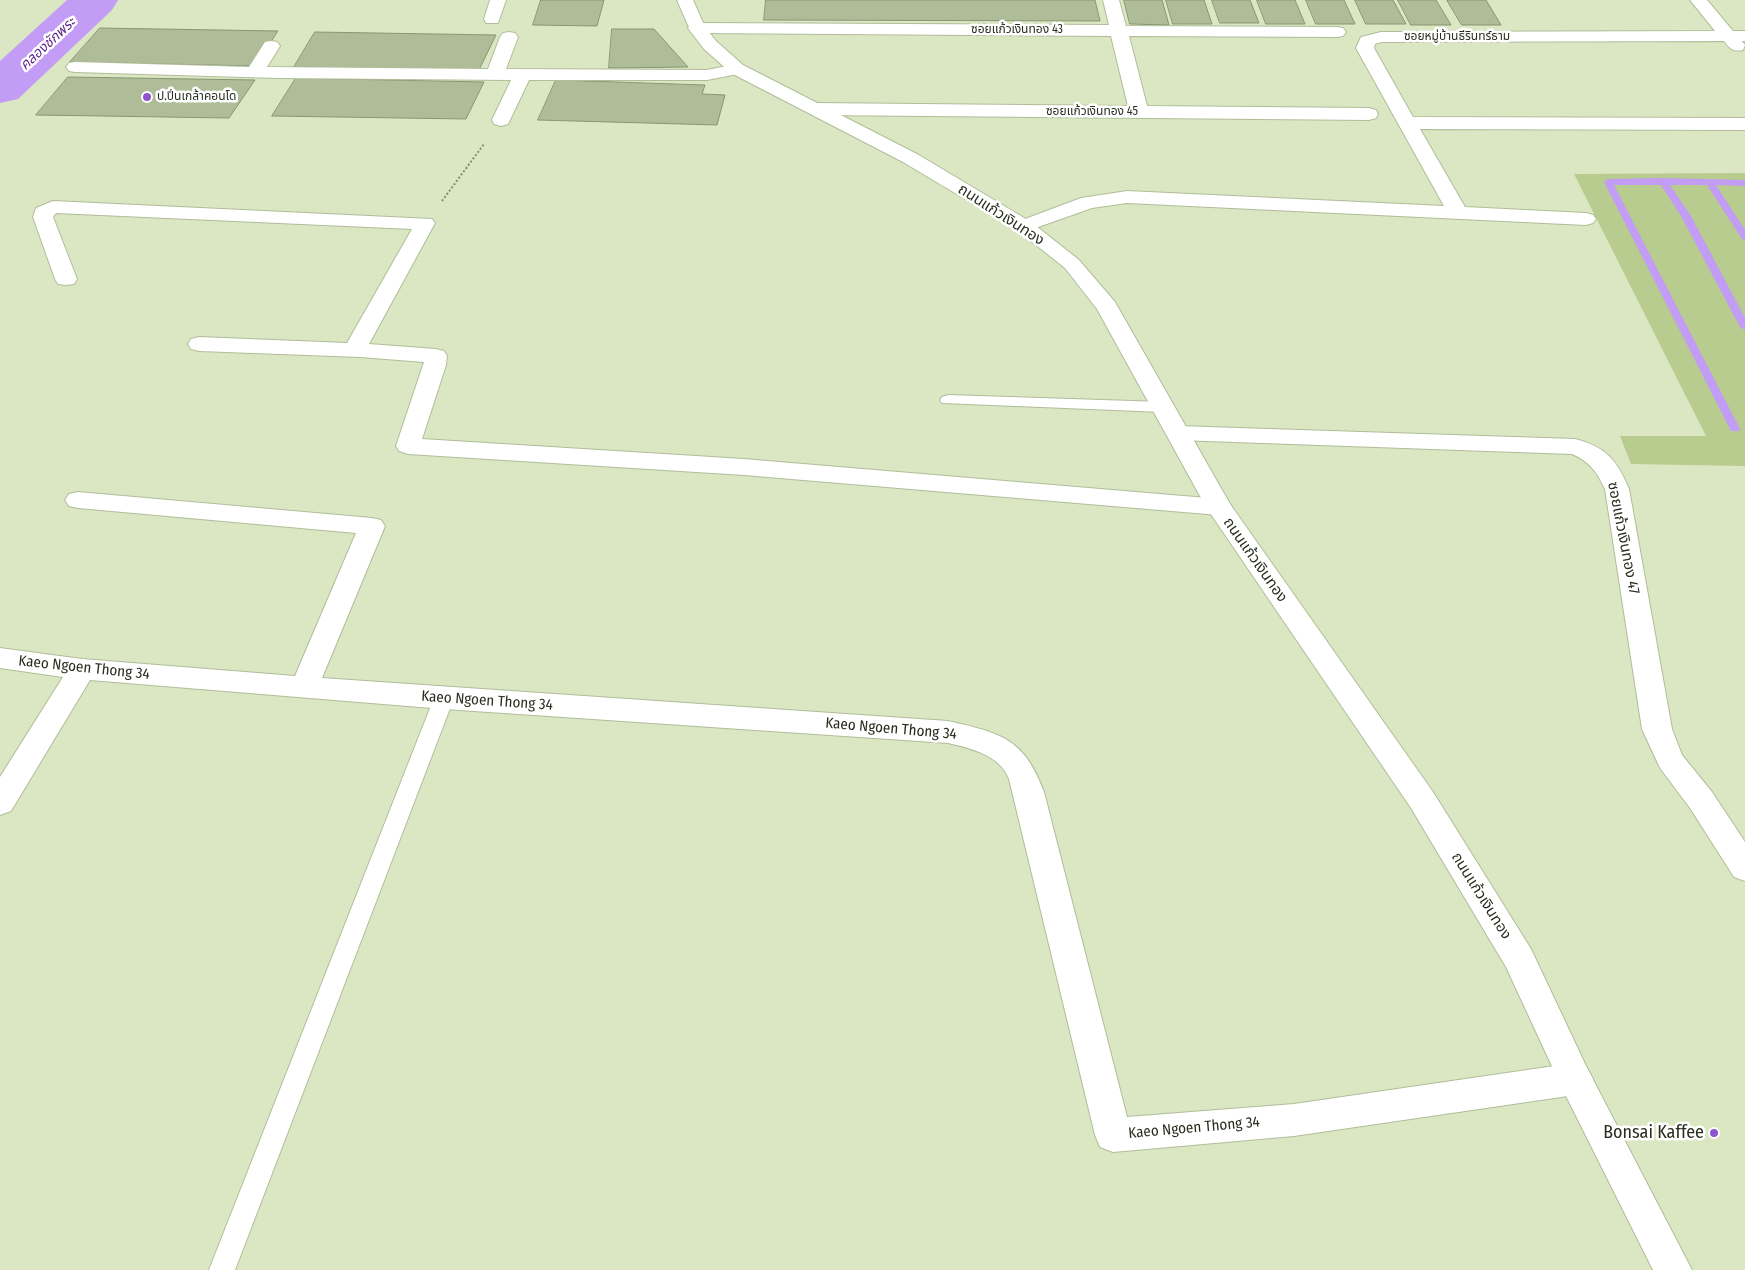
<!DOCTYPE html>
<meta charset="utf-8">
<style>
body{margin:0}
canvas{display:block;background:#dae7c2}
</style>
<canvas width="1745" height="1270"></canvas>
<script>
const ctx = document.querySelector('canvas').getContext('2d');
ctx.lineJoin = 'round';
function fill(path, color) { ctx.fillStyle = color; ctx.fill(path, 'evenodd'); }
function trace(path, color, width, dash) { ctx.strokeStyle = color; ctx.lineWidth = width; ctx.lineCap = dash ? 'butt' : 'round'; ctx.setLineDash(dash || []); ctx.stroke(path); }
function write(font, color, halo, rows, align = 'center') {
  ctx.font = font + ' "Fira Sans Condensed","Noto Sans Thai",sans-serif'; ctx.lineWidth = 5; ctx.setLineDash([]); ctx.textBaseline = 'middle'; ctx.strokeStyle = halo; ctx.fillStyle = color; for (const [text, x, y, turn = 0] of rows) {
    ctx.save(); ctx.translate(x, y); ctx.rotate((+turn || 0) * Math.PI / 180); ctx.textAlign = isNaN(turn) ? turn : align; if (halo) ctx.strokeText(text, 0, 0); ctx.fillText(text, 0, 0); ctx.restore();
  }
}
fill(new Path2D(`
 M 1745,173 L 1745,466 L 1631,464 L 1620,436 L 1706,436 L 1574,174 Z`), '#b7cc8e');
fill(new Path2D(`
 M 1663,178 L 1745,180 L 1745,186 L 1716,185 L 1745,230 L 1745,240 L 1742,239 L 1707,185 L 1670,185 L 1691,216 L 1745,318 L 1745,330 L 1740,327 L 1681,216 L 1661,185 L 1614,185 L 1740,429 L 1739,431 L 1731,431 L 1730,429 L 1604,182 L 1608,179 Z`), '#c29cf5');
fill(new Path2D(`
 M 67,0 L 118,0 L 112,10 L 18,99 L 0,103 L 0,61 Z`), '#c29cf5');
const building = new Path2D(`
 M 541,0 L 604,0 L 597,26 L 533,25 Z
 M 766,0 L 1095,0 L 1100,21 L 764,20 Z
 M 1124,0 L 1162,0 L 1169,25 L 1130,24 Z
 M 1166,0 L 1204,0 L 1212,24 L 1173,24 Z
 M 1212,0 L 1250,0 L 1259,23 L 1220,23 Z
 M 1257,0 L 1295,0 L 1305,24 L 1266,24 Z
 M 1306,0 L 1344,0 L 1355,24 L 1316,24 Z
 M 1355,0 L 1393,0 L 1406,24 L 1366,24 Z
 M 1398,0 L 1436,0 L 1451,25 L 1411,25 Z
 M 1447,0 L 1486,0 L 1501,25 L 1462,25 Z
 M 100,28 L 278,31 L 255,66 L 70,62 Z
 M 612,29 L 654,29 L 688,67 L 609,68 Z
 M 315,32 L 496,35 L 479,70 L 294,67 Z
 M 68,77 L 255,80 L 229,118 L 36,115 Z
 M 296,78 L 484,82 L 466,119 L 272,116 Z
 M 556,80 L 705,85 L 702,94 L 725,95 L 717,125 L 538,120 Z`);
fill(building, '#afbc98');
trace(building, '#899573', 1);
const lane = new Path2D(`
 M 948,395 L 1163,402 L 1169,404 L 1171,407 L 1169,410 L 1163,412 L 942,403 L 940,400 L 942,397 Z
 M 444,691 L 451,693 L 454,698 L 235,1270 L 209,1270 L 434,698 L 437,693 Z`);
const street = new Path2D(`
 M 490,0 L 506,0 L 498,23 L 486,23 L 484,19 Z
 M 1103,0 L 1119,0 L 1126,26 L 1337,27 L 1343,28 L 1346,32 L 1343,36 L 1337,37 L 1129,36 L 1147,106 L 1369,108 L 1376,110 L 1378,114 L 1376,118 L 1369,120 L 816,115 L 809,113 L 807,109 L 809,105 L 816,103 L 1128,106 L 1111,36 L 697,33 L 691,32 L 688,28 L 691,24 L 697,23 L 1109,25 Z
 M 1690,0 L 1707,0 L 1733,31 L 1745,31 L 1745,41 L 1742,41 L 1745,45 L 1743,50 C 1733,52 1730,49 1724,41 L 1382,42 L 1375,44 L 1374,48 L 1413,117 L 1745,118 L 1745,130 L 1420,129 L 1465,207 L 1586,213 L 1593,215 L 1596,219 L 1593,223 L 1586,225 L 1127,203 L 1092,208 L 1024,232 L 1017,230 L 1014,226 L 1017,222 L 1081,198 L 1127,191 L 1444,206 L 1356,48 L 1361,37 L 1381,32 L 1715,31 Z
 M 509,32 L 515,33 L 518,37 L 506,69 L 707,70 L 737,64 L 743,65 L 746,69 L 743,73 L 707,80 L 529,80 L 510,120 L 508,124 L 501,126 L 494,124 L 492,120 L 511,80 L 277,78 L 75,72 L 69,71 L 66,67 L 69,63 L 75,62 L 249,67 L 265,42 L 271,41 L 277,42 L 280,46 L 267,67 L 488,69 L 500,37 L 503,33 Z
 M 53,201 L 432,219 L 435,223 L 369,344 L 436,349 L 444,351 L 447,356 L 446,365 L 422,439 L 744,459 L 1219,499 L 1228,501 L 1232,507 L 1228,513 L 1219,515 L 744,475 L 408,454 L 399,451 L 396,446 L 424,362 L 360,357 L 199,351 L 191,349 L 188,344 L 191,339 L 199,337 L 347,343 L 412,229 L 56,213 L 53,217 L 77,279 L 74,284 L 66,285 L 58,284 L 55,279 L 33,217 L 36,208 Z
 M 1178,426 L 1575,439 C 1606,447 1617,460 1629,489 L 1672,729 L 1682,755 L 1712,792 L 1745,842 L 1745,881 L 1734,877 L 1690,808 L 1660,768 L 1642,729 L 1605,489 C 1597,472 1590,462 1572,454 L 1178,440 L 1170,438 L 1166,433 L 1170,428 Z
 M 78,492 L 372,518 L 381,520 L 385,526 L 322,678 L 948,721 C 1001,733 1024,738 1044,792 L 1127,1117 L 1294,1104 L 1575,1063 L 1587,1068 L 1593,1079 L 1587,1090 L 1575,1095 L 1294,1136 L 1113,1152 L 1100,1147 L 1095,1135 L 1009,779 C 1000,755 970,748 948,743 L 444,709 L 90,680 L 11,811 L 0,815 L 0,777 L 63,677 L 0,668 L 0,648 L 82,659 L 295,676 L 356,533 L 78,508 L 69,506 L 65,500 L 69,494 Z`);
const secondary = new Path2D(`
 M 677,0 L 693,0 L 705,27 L 716,41 L 743,65 L 917,154 L 1031,222 L 1079,260 L 1115,302 L 1230,504 L 1433,792 L 1531,949 L 1587,1068 L 1692,1270 L 1653,1270 L 1563,1090 L 1506,967 L 1411,808 L 1206,507 L 1097,309 L 1065,268 L 1017,230 L 903,162 L 731,73 L 704,49 L 691,32 Z`);
trace(lane, '#b0bd99', 2);
trace(street, '#b0bd99', 2);
trace(secondary, '#b0bd99', 2);
trace(new Path2D(`
 M 442,201 L 484,144`), '#848d73', 2, [2, 2]);
fill(lane, '#fff');
fill(street, '#fff');
fill(secondary, '#fff');
for (const [x, y, r, color] of [
 [147,97,5,"#8d54cb"],
 [1714,1133,5,"#8d54cb"]
]) { const dot = new Path2D(); dot.arc(x, y, r, 0, 2 * Math.PI); ctx.fillStyle = color; ctx.fill(dot); trace(dot, '#fff', 2); }
write('12px', '#2a2e20', '#fff', [
 ["ซอยแก้วเงินทอง 43",1017,30],
 ["ซอยหมู่บ้านธีรินทร์ธาม",1457,37],
 ["ซอยแก้วเงินทอง 45",1092,112]
]);
write('12px', '#2a2e20', '#fff', [
 ["ป.ปิ่นเกล้าคอนโด",157,97]
], 'left');
write('italic 14px', '#5d298f', '#fff', [
 ["คลองชักพระ",48,44,-43]
]);
write('15px', '#2a2e20', '#fff', [
 ["ถนนแก้วเงินทอง",1001,215,33],
 ["ซอยแก้วเงินทอง 47",1623,538,79],
 ["ถนนแก้วเงินทอง",1255,560,55],
 ["Kaeo Ngoen Thong 34",84,668,6],
 ["Kaeo Ngoen Thong 34",487,701,4],
 ["Kaeo Ngoen Thong 34",891,729,5],
 ["ถนนแก้วเงินทอง",1481,896,58],
 ["Kaeo Ngoen Thong 34",1194,1128,-5]
]);
write('18px', '#2a2e20', '#fff', [
 ["Bonsai Kaffee",1704,1133]
], 'right');
</script>
